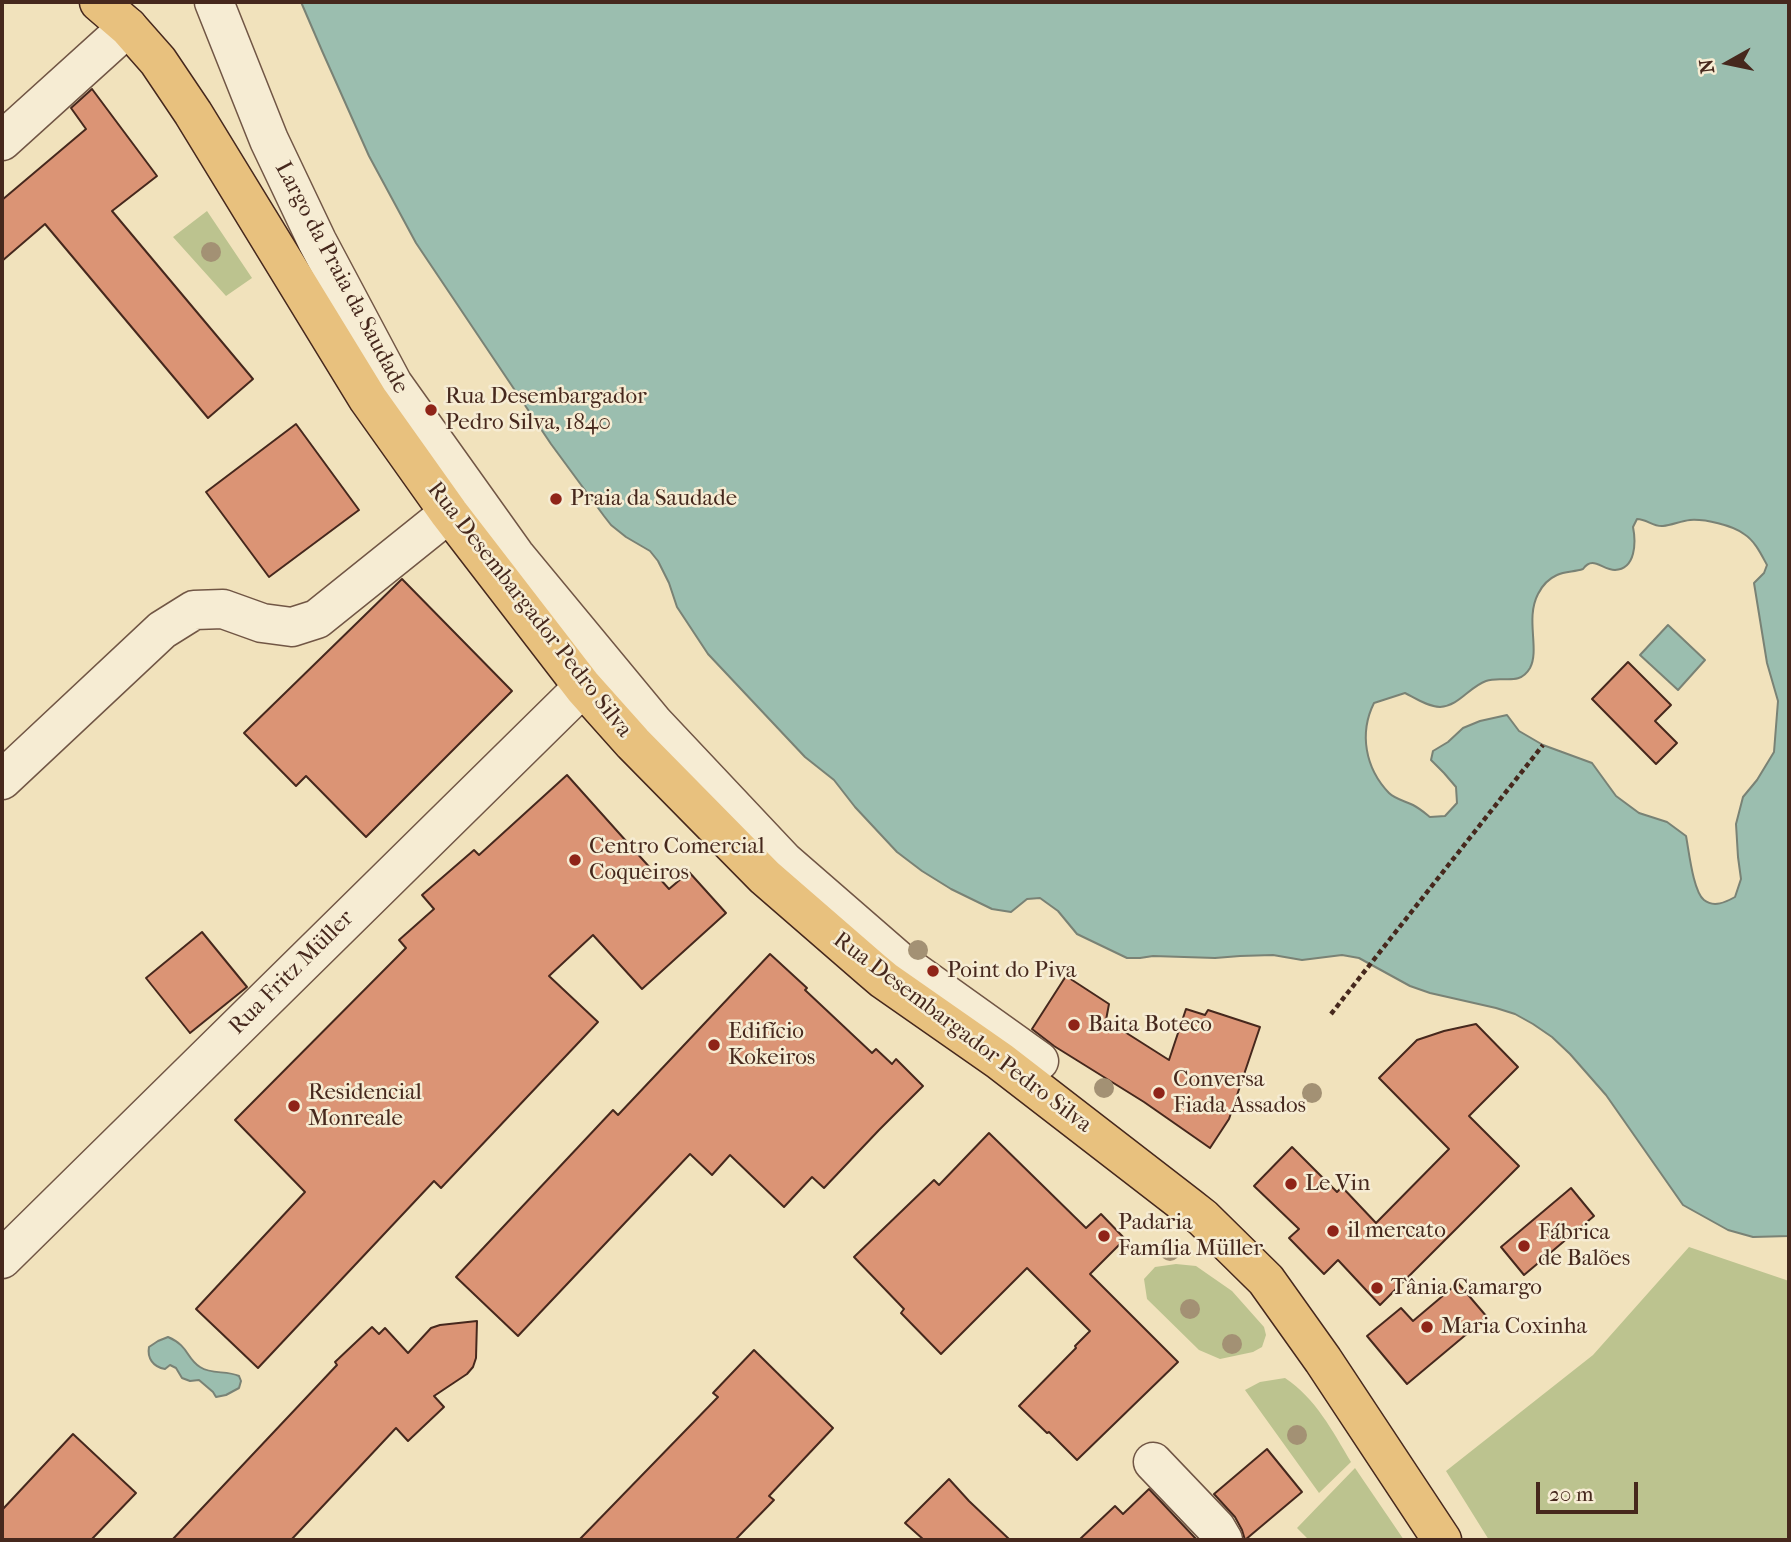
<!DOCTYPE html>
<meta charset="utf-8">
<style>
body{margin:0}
#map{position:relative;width:1791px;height:1542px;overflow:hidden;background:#f1e2bc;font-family:"IM FELL French Canon",serif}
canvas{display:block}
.frame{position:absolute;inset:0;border:4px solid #46281d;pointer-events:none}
.north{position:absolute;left:1693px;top:28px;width:70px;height:70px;-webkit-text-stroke:5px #f6ecd3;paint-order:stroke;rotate:261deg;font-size:19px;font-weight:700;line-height:28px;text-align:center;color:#46281d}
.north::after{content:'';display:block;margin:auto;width:24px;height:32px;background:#46281d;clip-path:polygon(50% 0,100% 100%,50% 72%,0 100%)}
.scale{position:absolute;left:1536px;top:1482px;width:102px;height:32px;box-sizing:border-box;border:4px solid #46281d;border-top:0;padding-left:9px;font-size:21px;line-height:24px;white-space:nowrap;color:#46281d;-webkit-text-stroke:5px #f6ecd3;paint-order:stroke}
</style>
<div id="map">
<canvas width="1791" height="1542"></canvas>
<div class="frame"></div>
<div class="north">N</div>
<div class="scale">20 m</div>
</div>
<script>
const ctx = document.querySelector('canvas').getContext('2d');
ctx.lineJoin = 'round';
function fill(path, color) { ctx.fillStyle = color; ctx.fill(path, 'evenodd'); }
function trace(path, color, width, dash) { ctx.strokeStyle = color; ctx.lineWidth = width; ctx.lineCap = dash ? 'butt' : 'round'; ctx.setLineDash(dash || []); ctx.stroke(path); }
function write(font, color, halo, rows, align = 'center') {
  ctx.font = font + ' "IM FELL French Canon",serif'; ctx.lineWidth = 5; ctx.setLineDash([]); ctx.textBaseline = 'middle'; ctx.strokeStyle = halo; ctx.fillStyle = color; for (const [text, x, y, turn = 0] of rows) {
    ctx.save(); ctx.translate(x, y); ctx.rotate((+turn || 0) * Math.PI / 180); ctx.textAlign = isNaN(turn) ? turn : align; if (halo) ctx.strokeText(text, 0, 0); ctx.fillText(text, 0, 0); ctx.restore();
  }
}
fill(new Path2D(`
 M 207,211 L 252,278 L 226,296 L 173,237 Z
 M 1689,1247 L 1789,1281 L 1789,1540 L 1489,1540 L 1446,1471 L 1593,1355 Z
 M 1176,1264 L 1196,1266 L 1232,1291 L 1264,1327 L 1266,1335 L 1262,1347 L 1253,1352 L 1220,1359 L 1199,1350 L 1147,1299 L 1144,1279 L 1155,1267 Z
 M 1285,1378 C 1316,1399 1332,1430 1351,1462 L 1319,1493 L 1245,1390 L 1260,1382 Z
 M 1355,1468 L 1404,1540 L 1309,1540 L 1297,1528 Z`), '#bcc38f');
const water = new Path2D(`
 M 301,2 L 1789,2 L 1789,1236 L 1753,1237 L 1728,1230 L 1683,1205 L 1606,1095 L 1570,1054 L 1552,1037 L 1533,1024 L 1515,1014 L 1496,1008 L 1430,993 L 1410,986 L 1359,958 L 1342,955 L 1302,960 L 1273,955 L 1240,956 L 1215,958 L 1153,956 L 1140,958 L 1127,958 L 1077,934 L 1058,911 L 1040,898 L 1027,899 L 1011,912 L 992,909 L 951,889 L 922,871 L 897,852 L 855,807 L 834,780 L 805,757 L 708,654 L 677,607 L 669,583 L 658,561 L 650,551 L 626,537 L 611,525 L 604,516 L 551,444 L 416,243 L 369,156 L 323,53 ZM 1637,519 C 1647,519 1653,527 1663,526 C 1672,525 1681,521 1690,520 C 1705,519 1732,525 1744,534 C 1755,541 1761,554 1767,565 L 1764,573 L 1754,583 L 1767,663 L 1778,701 L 1774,752 L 1757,780 L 1743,797 L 1736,824 L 1738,857 L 1741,879 L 1735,897 C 1726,902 1714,908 1704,900 C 1693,891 1689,851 1686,836 L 1667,822 L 1639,813 L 1616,796 L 1592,763 L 1543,745 L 1519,731 L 1507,715 L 1480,721 L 1463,728 L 1448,742 L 1433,751 L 1431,760 L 1444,773 L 1456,787 L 1457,803 L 1445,816 L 1430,817 C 1425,813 1419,808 1413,805 C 1405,801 1395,799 1389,793 C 1365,768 1359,733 1374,703 L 1405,693 C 1415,698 1428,707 1440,707 C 1459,706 1469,687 1486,681 C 1502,675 1519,687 1530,668 C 1540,649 1525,619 1538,594 C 1542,586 1548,579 1557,575 C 1565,571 1574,572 1583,569 C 1593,555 1602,570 1615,570 C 1636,569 1636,542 1633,527 Z
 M 1668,625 L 1705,660 L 1678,690 L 1640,655 Z
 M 168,1337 C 189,1346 186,1358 200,1367 C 212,1375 226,1370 239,1376 L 241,1381 L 239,1388 L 226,1395 L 216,1397 L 213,1392 L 199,1380 L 190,1381 L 182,1378 L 176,1368 L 170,1365 L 165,1369 C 153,1367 147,1358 149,1347 L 158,1341 Z`);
fill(water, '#9bbeaf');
trace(water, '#798275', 2);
const building = new Path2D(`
 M 92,89 L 157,176 L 112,211 L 253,379 L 208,418 L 45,224 L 2,261 L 2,200 L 86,129 L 71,108 Z
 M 296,424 L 359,510 L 269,577 L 206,492 Z
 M 402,579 L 512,691 L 366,837 L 306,776 L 296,786 L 244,733 Z
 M 1628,662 L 1671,705 L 1655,721 L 1677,743 L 1656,764 L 1592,699 Z
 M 567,775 L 669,889 L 689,872 L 726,913 L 642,989 L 593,935 L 549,976 L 598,1022 L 441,1188 L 434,1181 L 258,1368 L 196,1309 L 305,1192 L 235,1120 L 406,948 L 399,940 L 434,909 L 422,895 L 474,850 L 479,855 Z
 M 202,932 L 247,987 L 190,1033 L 146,978 Z
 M 770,954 L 807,988 L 805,990 L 872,1053 L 876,1049 L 892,1064 L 896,1059 L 923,1086 L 879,1130 L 824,1188 L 812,1177 L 784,1207 L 730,1155 L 712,1175 L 690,1154 L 518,1336 L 456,1277 L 613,1110 L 618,1115 Z
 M 1066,976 L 1109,1004 L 1106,1020 L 1169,1060 L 1186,1009 L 1205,1015 L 1208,1010 L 1260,1027 L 1229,1119 L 1210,1148 L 1144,1102 L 1054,1046 L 1032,1029 Z
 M 1476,1024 L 1518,1067 L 1469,1116 L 1519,1166 L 1380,1305 L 1338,1260 L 1324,1274 L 1289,1238 L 1299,1229 L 1254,1186 L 1292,1147 L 1337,1192 L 1342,1187 L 1376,1223 L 1449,1149 L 1379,1078 L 1417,1040 L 1444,1031 Z
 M 989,1133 L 1086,1228 L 1101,1214 L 1125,1239 L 1090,1274 L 1178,1362 L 1077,1460 L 1049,1432 L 1047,1433 L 1019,1406 L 1076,1348 L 1075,1346 L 1090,1331 L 1027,1268 L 941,1354 L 901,1313 L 904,1309 L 854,1257 L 934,1180 L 939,1185 Z
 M 1571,1188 L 1594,1216 L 1524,1275 L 1501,1247 Z
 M 1458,1283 L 1487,1317 L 1407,1384 L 1367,1336 L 1401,1308 L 1413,1321 Z
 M 477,1321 L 476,1358 L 473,1367 L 467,1374 L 434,1396 L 444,1407 L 408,1441 L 396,1428 L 291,1540 L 172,1540 L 337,1365 L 335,1362 L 372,1327 L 379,1334 L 385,1328 L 408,1353 L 431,1328 L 440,1325 Z
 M 754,1350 L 833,1428 L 769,1496 L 774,1500 L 735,1540 L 579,1540 L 718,1397 L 713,1393 Z
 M 73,1434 L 136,1493 L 91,1540 L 2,1540 L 2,1510 Z
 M 1267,1449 L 1302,1492 L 1245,1540 L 1242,1530 L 1235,1517 L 1214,1494 Z
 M 949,1479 L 969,1501 L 1010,1540 L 924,1540 L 905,1523 Z
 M 1149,1489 L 1197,1540 L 1079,1540 L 1115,1506 L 1123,1514 Z`);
fill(building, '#db9475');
trace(building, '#46281d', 2);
const minor = new Path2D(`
 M 214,2 L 269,140 L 317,241 L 393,384 L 515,555 L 654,723 L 784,861 L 899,961 L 1039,1061
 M 2,141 L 128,27
 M 2,780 L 162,630 L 194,610 L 223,609 L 262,623 L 292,627 L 317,619 L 449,513
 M 2,1259 L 583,687
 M 1153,1462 L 1216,1528 L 1223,1540`);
const major = new Path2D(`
 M 99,2 L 128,27 L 158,61 L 193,113 L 368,399 L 449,513 L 583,687 L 633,743 L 765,877 L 871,969 L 884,980 L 1000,1061 L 1189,1207 L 1203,1218 L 1266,1280 L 1323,1360 L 1442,1540`);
trace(minor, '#715645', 41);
trace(major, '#46281d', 41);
trace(new Path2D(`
 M 1331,1014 L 1543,745`), '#46281d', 4.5, [5, 3.5]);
trace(minor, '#f6ecd3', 38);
trace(major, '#e8c17e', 38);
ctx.fillStyle = '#a39174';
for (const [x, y] of [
 [211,252],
 [918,950],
 [1104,1088],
 [1312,1093],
 [1170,1251],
 [1190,1309],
 [1232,1344],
 [1297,1435]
]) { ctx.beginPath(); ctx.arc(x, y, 10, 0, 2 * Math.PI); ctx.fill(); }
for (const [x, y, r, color] of [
 [431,410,7,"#8f2418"],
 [556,499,7,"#8f2418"],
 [575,860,7,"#8f2418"],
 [933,971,7,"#8f2418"],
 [1074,1025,7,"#8f2418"],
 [714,1045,7,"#8f2418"],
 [1159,1093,7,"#8f2418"],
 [294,1106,7,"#8f2418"],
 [1291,1184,7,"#8f2418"],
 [1333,1231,7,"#8f2418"],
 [1104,1236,7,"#8f2418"],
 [1524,1246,7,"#8f2418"],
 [1377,1288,7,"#8f2418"],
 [1427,1327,7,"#8f2418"]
]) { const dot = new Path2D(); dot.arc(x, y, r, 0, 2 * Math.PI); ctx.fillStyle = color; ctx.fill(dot); trace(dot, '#f6ecd3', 2.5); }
write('23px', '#46281d', '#f6ecd3', [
 ["Largo da Praia da Saudade",341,278,62],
 ["Rua Desembargador Pedro Silva",529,610,52],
 ["Rua Fritz Müller",292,973,-45],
 ["Rua Desembargador Pedro Silva",962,1033,37]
]);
write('23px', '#46281d', '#f6ecd3', [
 ["Rua Desembargador",445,397],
 ["Pedro Silva, 1840",445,423],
 ["Praia da Saudade",570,499],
 ["Centro Comercial",589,847],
 ["Coqueiros",589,873],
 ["Point do Piva",947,971],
 ["Baita Boteco",1088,1025],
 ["Edifício",728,1032],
 ["Kokeiros",728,1058],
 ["Conversa",1173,1080],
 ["Fiada Assados",1173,1106],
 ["Residencial",308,1093],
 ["Monreale",308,1119],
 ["Le Vin",1305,1184],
 ["Padaria",1118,1223],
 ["Família Müller",1118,1249],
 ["il mercato",1347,1231],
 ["Fábrica",1538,1233],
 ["de Balões",1538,1259],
 ["Tânia Camargo",1391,1288],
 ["Maria Coxinha",1441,1327]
], 'left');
</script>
